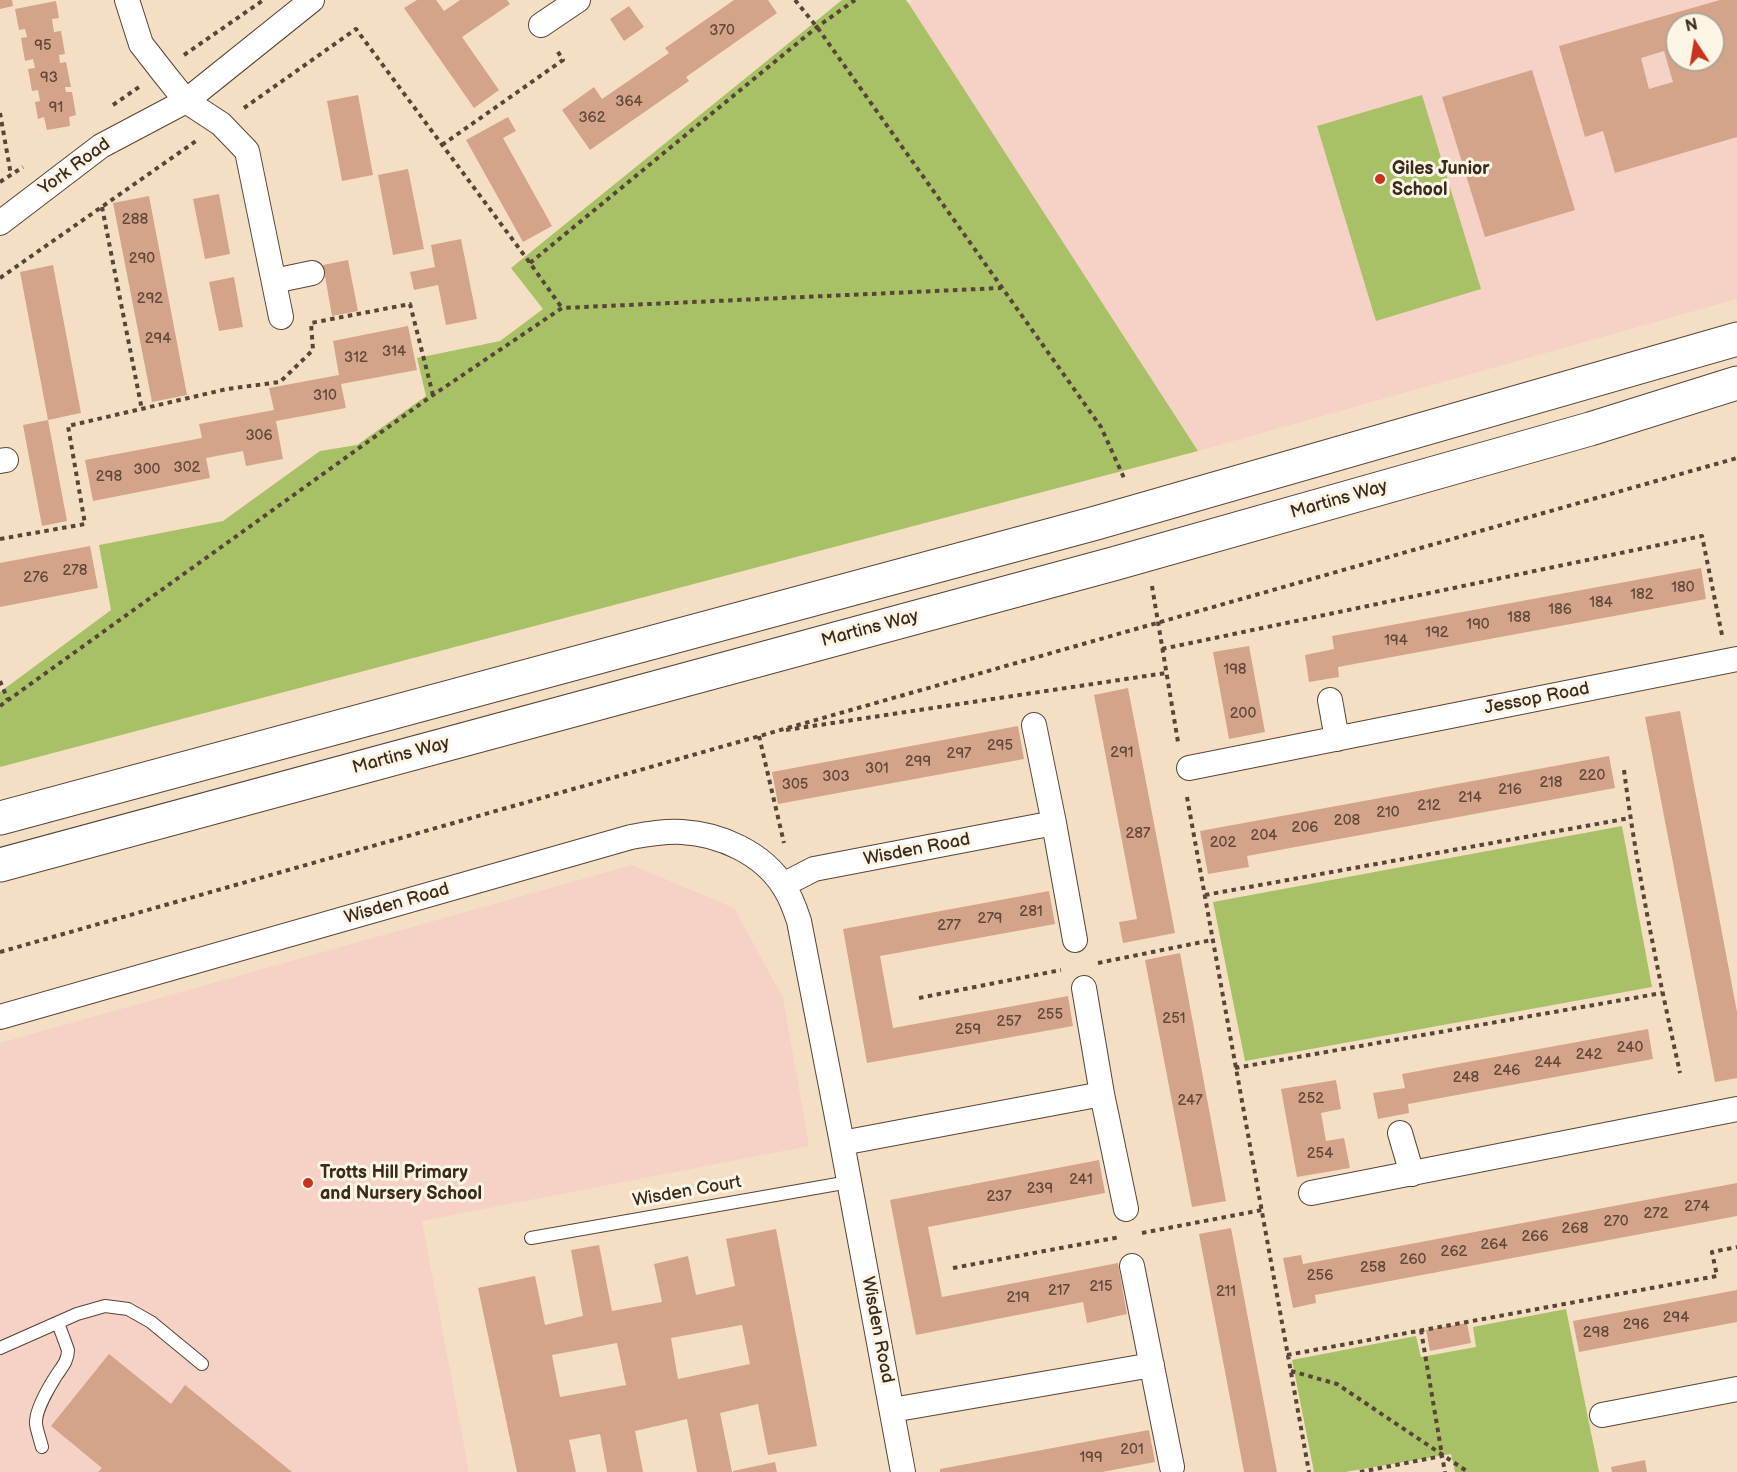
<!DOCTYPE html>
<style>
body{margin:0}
#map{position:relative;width:1737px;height:1472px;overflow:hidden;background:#f5dfc4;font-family:"Balsamiq Sans",sans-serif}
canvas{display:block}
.north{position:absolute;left:1665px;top:12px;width:60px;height:60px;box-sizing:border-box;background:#fcf5e5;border:2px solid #afa495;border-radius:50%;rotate:348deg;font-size:16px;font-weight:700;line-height:24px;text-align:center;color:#3b2a1e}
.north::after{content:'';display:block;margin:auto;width:21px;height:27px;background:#c8321e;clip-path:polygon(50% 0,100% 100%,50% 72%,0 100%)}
</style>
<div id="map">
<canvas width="1737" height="1472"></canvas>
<div class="north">N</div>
</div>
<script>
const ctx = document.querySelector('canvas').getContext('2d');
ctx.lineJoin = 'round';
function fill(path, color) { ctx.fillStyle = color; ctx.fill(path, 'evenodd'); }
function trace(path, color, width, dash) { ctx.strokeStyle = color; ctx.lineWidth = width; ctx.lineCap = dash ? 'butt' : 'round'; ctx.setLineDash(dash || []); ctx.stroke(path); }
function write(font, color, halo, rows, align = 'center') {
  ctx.font = font + ' "Balsamiq Sans",sans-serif'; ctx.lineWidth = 6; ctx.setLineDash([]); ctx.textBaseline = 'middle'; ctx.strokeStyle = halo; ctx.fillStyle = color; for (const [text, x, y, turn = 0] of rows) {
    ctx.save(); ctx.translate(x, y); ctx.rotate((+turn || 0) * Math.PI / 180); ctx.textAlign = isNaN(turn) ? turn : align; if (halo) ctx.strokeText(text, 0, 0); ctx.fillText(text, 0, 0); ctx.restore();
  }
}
fill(new Path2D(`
 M 913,0 L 1737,0 L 1737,299 L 1198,451 L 909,4 ZM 1677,24 L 1713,24 L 1713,60 L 1677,60 Z
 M 632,865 L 734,908 L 783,998 L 809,1146 L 422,1221 L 469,1472 L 0,1472 L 0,1043 Z`), '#f6d1c5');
fill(new Path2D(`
 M 842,0 L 906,0 L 909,4 L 1198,451 L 0,767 L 0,692 L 111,610 L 99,545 L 223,521 L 320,451 L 357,445 L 426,396 L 417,358 L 500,341 L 543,309 L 511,268 Z
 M 1422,95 L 1481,289 L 1376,321 L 1317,126 Z
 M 1622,826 L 1652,987 L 1245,1061 L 1213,902 Z
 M 1566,1309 L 1599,1472 L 1455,1472 L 1451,1454 L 1345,1472 L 1314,1472 L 1292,1360 L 1416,1336 L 1421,1357 L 1476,1347 L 1473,1327 Z`), '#a9c166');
fill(new Path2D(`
 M 0,0 L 12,0 L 13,6 L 0,9 Z
 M 417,0 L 436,0 L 444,11 L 460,0 L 507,0 L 510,4 L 462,37 L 499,90 L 474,108 L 404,8 Z
 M 734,0 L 768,0 L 777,13 L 686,77 L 689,81 L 590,150 L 562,110 L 594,87 L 602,99 L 669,53 L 665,48 Z
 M 1720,0 L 1737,0 L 1737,137 L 1615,173 L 1603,131 L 1585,137 L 1559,46 ZM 1677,24 L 1713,24 L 1713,60 L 1677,60 ZM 1664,51 L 1673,82 L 1649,89 L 1641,58 Z
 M 56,1 L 59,18 L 52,19 L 54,32 L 61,31 L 65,54 L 59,55 L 60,63 L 66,62 L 71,87 L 65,87 L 66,92 L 72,92 L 76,115 L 69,117 L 70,126 L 47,130 L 44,117 L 38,119 L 35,102 L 40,101 L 38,90 L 32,91 L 28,69 L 35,68 L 33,59 L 25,61 L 21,38 L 27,37 L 25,29 L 19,30 L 15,9 Z
 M 629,6 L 644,27 L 624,41 L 610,19 Z
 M 1532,70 L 1575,210 L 1485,237 L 1442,97 Z
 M 358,95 L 373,175 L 342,181 L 327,101 Z
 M 508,117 L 516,131 L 503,138 L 552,226 L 523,242 L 466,140 Z
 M 408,169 L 424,249 L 393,255 L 378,175 Z
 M 219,194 L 230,254 L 205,259 L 193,199 Z
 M 149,196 L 187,395 L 152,402 L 113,203 Z
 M 461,239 L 477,319 L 446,325 L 438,285 L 414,290 L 410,272 L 435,267 L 431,245 Z
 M 348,260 L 358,311 L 332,316 L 323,265 Z
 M 53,265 L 81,413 L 48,420 L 20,272 Z
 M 234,277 L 243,327 L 219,331 L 209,282 Z
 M 408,326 L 417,370 L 341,384 L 346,408 L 276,421 L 283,459 L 246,466 L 243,451 L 206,458 L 210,478 L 93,501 L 85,460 L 202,438 L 199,424 L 274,410 L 269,388 L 339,375 L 333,341 Z
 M 48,420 L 67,521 L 42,526 L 23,425 Z
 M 90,546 L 98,588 L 0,607 L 0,563 Z
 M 1701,568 L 1706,599 L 1338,667 L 1339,677 L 1309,682 L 1305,655 L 1334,649 L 1332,636 Z
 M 1249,646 L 1265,732 L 1229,739 L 1213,652 Z
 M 1128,688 L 1175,933 L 1123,943 L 1119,922 L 1137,919 L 1094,695 Z
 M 1680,711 L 1737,1012 L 1737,1078 L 1715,1082 L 1645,717 Z
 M 1018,726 L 1024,759 L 778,804 L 772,772 Z
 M 1609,756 L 1615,788 L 1247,856 L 1249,867 L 1208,874 L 1200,831 Z
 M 1049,891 L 1055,924 L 880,956 L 893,1028 L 1068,996 L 1073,1026 L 867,1063 L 843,929 Z
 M 1180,953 L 1226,1201 L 1192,1207 L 1145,960 Z
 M 1648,1029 L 1653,1059 L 1408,1104 L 1409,1113 L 1378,1119 L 1373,1093 L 1405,1088 L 1402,1074 Z
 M 1336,1080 L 1341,1109 L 1321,1113 L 1326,1141 L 1344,1138 L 1350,1168 L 1297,1177 L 1281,1089 Z
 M 1099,1160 L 1105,1193 L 928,1227 L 942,1297 L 1118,1263 L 1127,1314 L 1087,1323 L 1083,1302 L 916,1335 L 890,1200 Z
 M 1737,1183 L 1737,1216 L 1315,1295 L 1316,1303 L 1293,1308 L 1283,1258 L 1301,1255 L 1303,1264 Z
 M 1231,1228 L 1277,1472 L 1244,1472 L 1199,1234 Z
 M 776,1229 L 817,1446 L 768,1455 L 758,1404 L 720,1413 L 732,1472 L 697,1472 L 687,1419 L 635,1431 L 643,1472 L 607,1472 L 600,1434 L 569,1440 L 576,1472 L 517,1472 L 478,1288 L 535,1276 L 545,1325 L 583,1316 L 571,1250 L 599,1245 L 612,1311 L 662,1302 L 654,1264 L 688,1256 L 696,1295 L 735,1286 L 726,1239 ZM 742,1325 L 750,1364 L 678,1379 L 671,1338 ZM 617,1343 L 626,1385 L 560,1397 L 552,1355 Z
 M 1737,1290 L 1737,1322 L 1579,1352 L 1573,1321 Z
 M 1467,1323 L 1471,1343 L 1430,1351 L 1426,1330 Z
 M 109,1354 L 171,1404 L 185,1385 L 292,1472 L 98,1472 L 102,1468 L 51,1426 Z
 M 1149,1430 L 1155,1462 L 1102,1472 L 940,1472 L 940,1469 Z
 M 1645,1460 L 1647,1472 L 1612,1472 L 1611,1467 Z
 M 775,1462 L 777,1472 L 733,1472 L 733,1471 Z`), '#d4a48a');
const lane = new Path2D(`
 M 531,1238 L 849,1182
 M 0,1348 L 77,1314 L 105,1306 L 128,1309 L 151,1322 L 202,1364
 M 42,1447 C 40,1439 37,1431 36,1424 C 35,1411 49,1387 56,1376 C 62,1367 68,1361 68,1350 L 58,1323`);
const street = new Path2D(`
 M 127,0 L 141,44 L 162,71 L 186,101 L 221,124 L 247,151 L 281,317
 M 541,25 L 578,0
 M 0,223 L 101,146 L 186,101 L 312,0
 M 274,281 L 312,273
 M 0,461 L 6,460
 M 1330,700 L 1337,739
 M 1034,725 L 1054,823 L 1075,940
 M 1189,768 L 1737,659
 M 783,885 L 814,869 L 1054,823
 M 1084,988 L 1102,1094 L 1126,1209
 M 0,1017 L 631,837 C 648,834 665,831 682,832 C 720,834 763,853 784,887 C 791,897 795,909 799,921 L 842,1143 L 903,1472
 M 1400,1133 L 1412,1174
 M 842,1143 L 1102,1094
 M 1311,1193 L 1737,1109
 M 1132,1266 L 1172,1467
 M 892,1410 L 1152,1365
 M 1602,1415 L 1737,1389`);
const primary = new Path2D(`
 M 0,818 L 1096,523 L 1737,339
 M 0,865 L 1113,564 L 1590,429 L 1737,383`);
trace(lane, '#574537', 14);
trace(street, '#574537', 26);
trace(primary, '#574537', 35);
trace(new Path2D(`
 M 795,0 L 817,27 L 1101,427 L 1124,478
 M 184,55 L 262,1
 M 113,105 L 139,87
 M 244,108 L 356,29 L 530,263 L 562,308
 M 0,113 L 11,175
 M 442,145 L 563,60 L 556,49
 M 0,182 L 23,167
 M 102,207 L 142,410
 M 530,263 L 817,27 L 855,0
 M 0,278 L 196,141
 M 0,539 L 85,524 L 68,426 L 227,389 L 280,382 L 313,350 L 311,323 L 410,304 L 433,395
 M 1152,586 L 1178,742
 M 1162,649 L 1702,536 L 1722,635
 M 0,681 L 8,700
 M 0,706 L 433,395 L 562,308 L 1001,288
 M 786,730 L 1166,673
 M 759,736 L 784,843
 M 1624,770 C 1637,872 1658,973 1680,1073
 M 1187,797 L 1309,1472
 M 1205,895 L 1630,818
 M 0,952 L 1737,458
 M 1098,963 L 1212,940
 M 919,998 L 1061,970
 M 1235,1068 L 1662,993
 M 1142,1233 L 1262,1210
 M 953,1268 L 1120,1237
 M 1421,1330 L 1442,1455
 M 1287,1355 L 1717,1276 L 1712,1252 L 1737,1247
 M 1291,1371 L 1337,1384 L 1468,1472
 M 1360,1472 L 1442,1456 L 1445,1472`), '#574537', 4, [4.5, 4.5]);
trace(lane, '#fff', 12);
trace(street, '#fff', 24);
trace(primary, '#fff', 33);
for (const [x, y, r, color] of [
 [1380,179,6,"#c8321e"],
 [308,1183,6,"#c8321e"]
]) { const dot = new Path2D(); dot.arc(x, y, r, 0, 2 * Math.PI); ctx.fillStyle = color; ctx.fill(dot); trace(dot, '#fcf5e5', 2); }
write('15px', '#614839', null, [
 ["370",722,31],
 ["95",43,46],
 ["93",49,78],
 ["364",629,102],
 ["91",56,108],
 ["362",592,118],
 ["288",135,220],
 ["290",142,259],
 ["292",150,299],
 ["294",158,339],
 ["314",394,352],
 ["312",356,358],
 ["310",325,396],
 ["306",259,436],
 ["302",187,468],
 ["300",147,470],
 ["298",109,477],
 ["278",75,571],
 ["276",36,578],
 ["180",1683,588],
 ["182",1642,595],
 ["184",1601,603],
 ["186",1560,610],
 ["188",1519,618],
 ["190",1478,625],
 ["192",1437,633],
 ["194",1396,641],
 ["198",1235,670],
 ["200",1243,714],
 ["295",1000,746],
 ["291",1122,753],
 ["297",959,754],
 ["299",918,762],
 ["301",877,769],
 ["220",1592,776],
 ["303",836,777],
 ["218",1551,783],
 ["305",795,785],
 ["216",1510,790],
 ["214",1470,798],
 ["212",1429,806],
 ["210",1388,813],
 ["208",1347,821],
 ["206",1305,828],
 ["287",1138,834],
 ["204",1264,836],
 ["202",1223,843],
 ["281",1031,912],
 ["279",990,919],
 ["277",949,926],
 ["255",1050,1015],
 ["251",1174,1019],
 ["257",1009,1022],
 ["259",968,1030],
 ["240",1630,1048],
 ["242",1589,1055],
 ["244",1548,1063],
 ["246",1507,1071],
 ["248",1466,1078],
 ["252",1311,1099],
 ["247",1190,1101],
 ["254",1320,1154],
 ["241",1081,1180],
 ["239",1040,1189],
 ["237",999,1197],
 ["274",1697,1207],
 ["272",1656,1214],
 ["270",1616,1222],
 ["268",1575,1229],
 ["266",1535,1237],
 ["264",1494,1245],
 ["262",1454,1252],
 ["260",1413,1260],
 ["258",1373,1268],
 ["256",1320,1276],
 ["215",1101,1287],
 ["217",1059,1291],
 ["211",1226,1292],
 ["219",1018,1298],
 ["294",1676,1318],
 ["296",1636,1325],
 ["298",1596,1333],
 ["201",1132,1450],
 ["199",1091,1458]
]);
write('18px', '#3b2a1e', '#fcf5e5', [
 ["York Road",75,167,-36],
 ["Martins Way",1339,500,-16],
 ["Martins Way",870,629,-15],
 ["Jessop Road",1537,699,-11],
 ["Martins Way",401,756,-15],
 ["Wisden Road",917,850,-11],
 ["Wisden Road",397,904,-16],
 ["Wisden Court",687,1192,-10],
 ["Wisden Road",877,1330,79]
]);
write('bold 18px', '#3b2a1e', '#fcf5e5', [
 ["Giles Junior",1392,169],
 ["School",1392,190],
 ["Trotts Hill Primary",320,1173],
 ["and Nursery School",320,1194]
], 'left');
</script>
